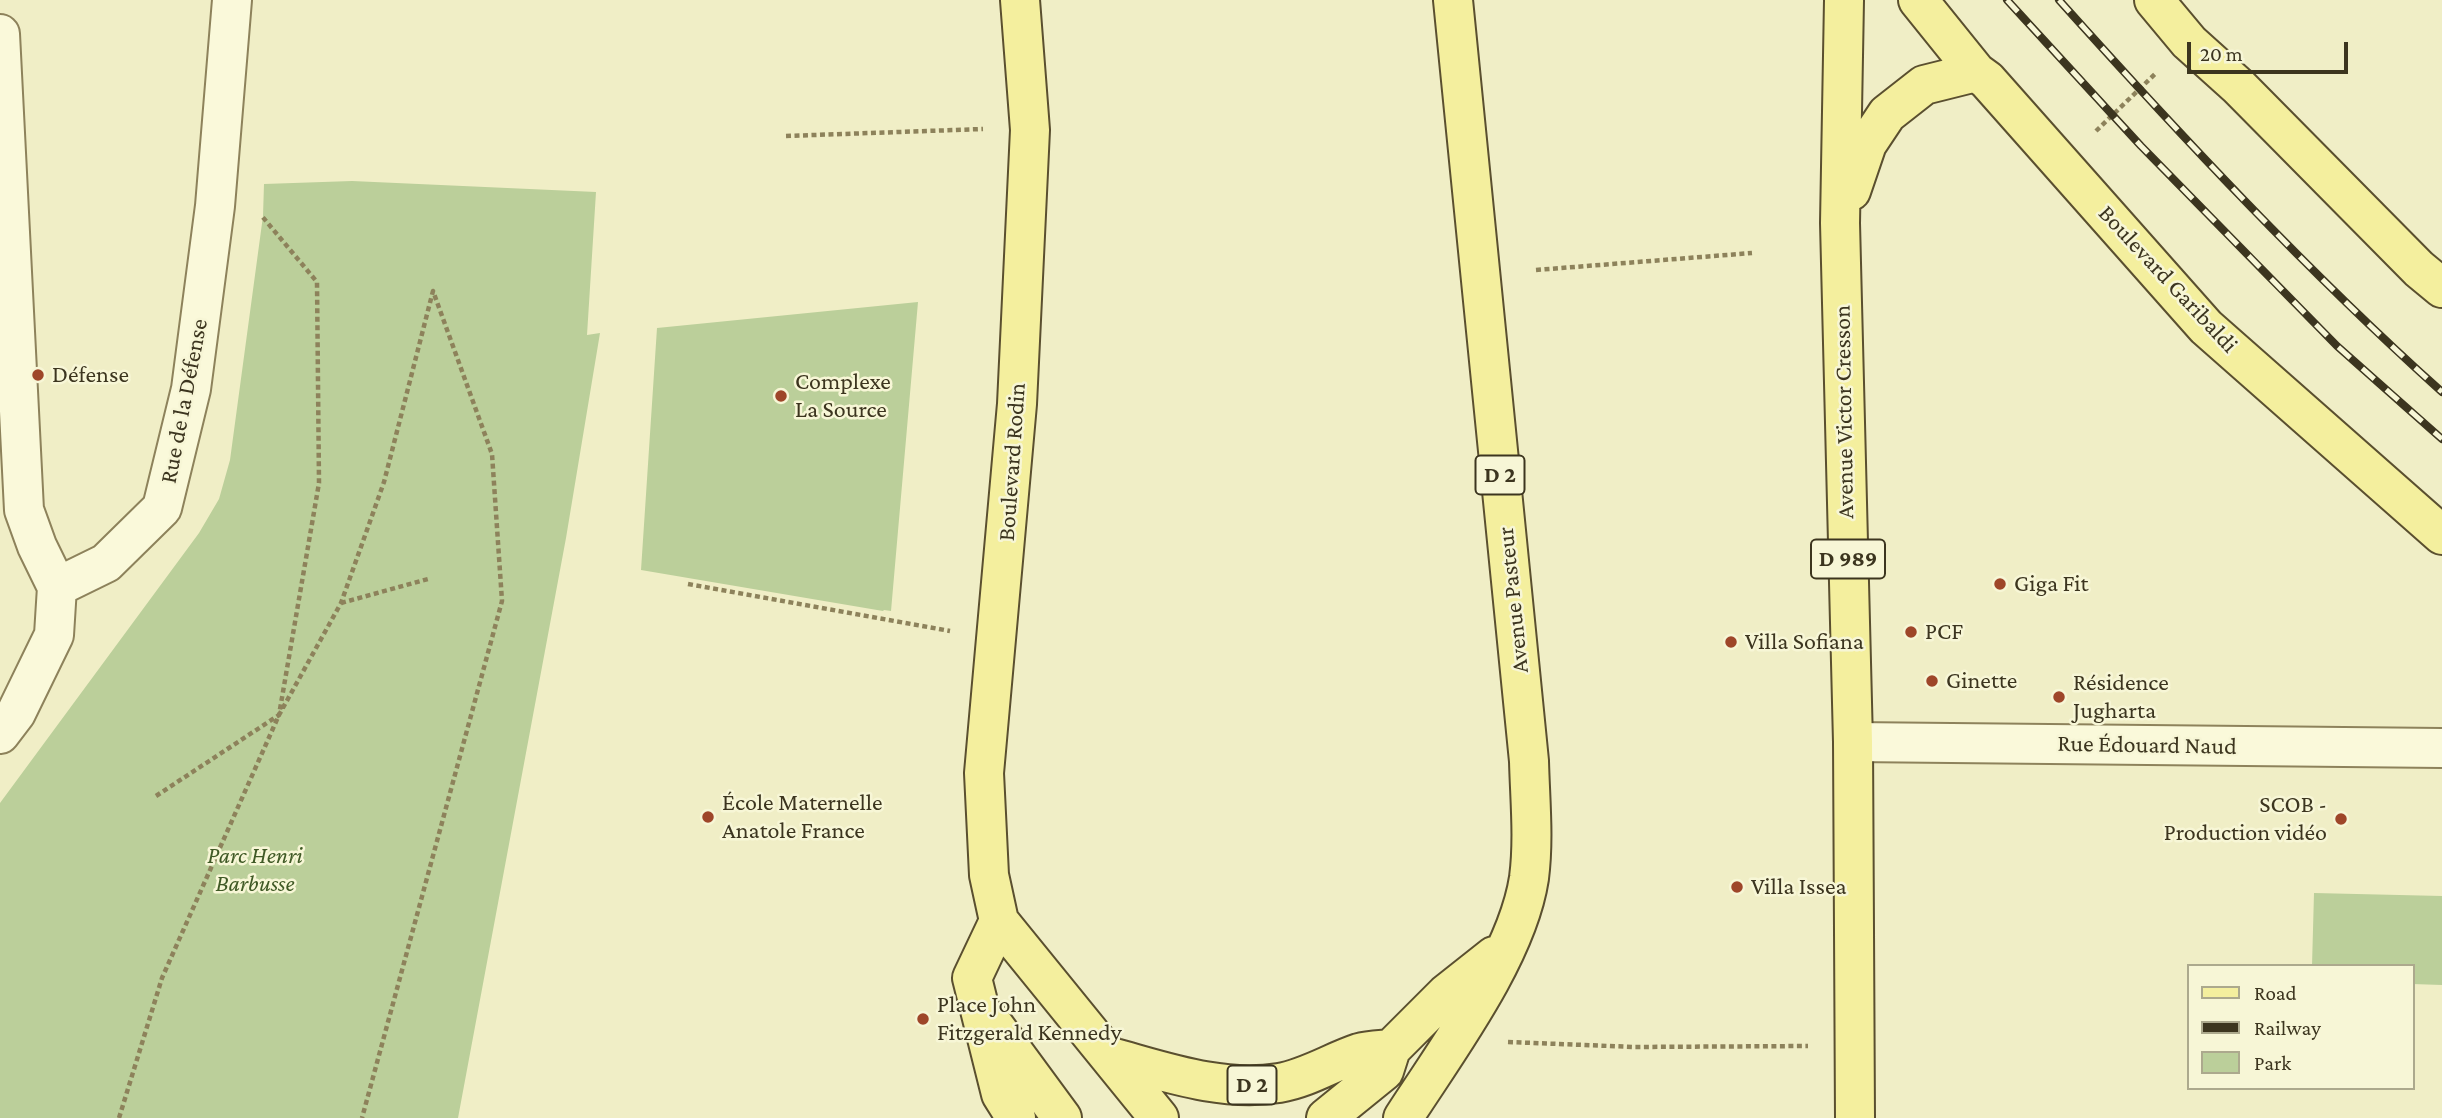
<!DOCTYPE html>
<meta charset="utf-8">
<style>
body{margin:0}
#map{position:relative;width:2442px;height:1118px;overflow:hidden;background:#f0eec6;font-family:"Crimson Pro",serif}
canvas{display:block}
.legend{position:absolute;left:2187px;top:964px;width:228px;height:126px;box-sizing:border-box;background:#f7f6d6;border:2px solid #aca98d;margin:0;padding:9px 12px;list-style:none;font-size:21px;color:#3c351f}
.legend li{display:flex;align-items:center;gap:14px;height:35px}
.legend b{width:35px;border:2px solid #aca98d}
.scale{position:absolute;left:2187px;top:42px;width:161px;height:32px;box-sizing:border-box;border:4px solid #3c351f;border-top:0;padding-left:9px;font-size:21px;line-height:24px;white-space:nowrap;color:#3c351f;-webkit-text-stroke:5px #f7f6d6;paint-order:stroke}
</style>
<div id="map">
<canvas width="2442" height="1118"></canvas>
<ul class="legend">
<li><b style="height:9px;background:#f4ef9e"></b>Road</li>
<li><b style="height:9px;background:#3c351f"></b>Railway</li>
<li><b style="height:19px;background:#bbcf9a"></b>Park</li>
</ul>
<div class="scale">20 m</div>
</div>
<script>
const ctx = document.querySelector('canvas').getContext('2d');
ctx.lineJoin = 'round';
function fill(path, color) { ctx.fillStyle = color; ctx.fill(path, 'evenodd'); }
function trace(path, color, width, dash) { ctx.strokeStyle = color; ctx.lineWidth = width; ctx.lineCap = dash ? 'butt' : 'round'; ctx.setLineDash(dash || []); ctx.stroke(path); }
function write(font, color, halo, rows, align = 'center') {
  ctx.font = font + ' "Crimson Pro",serif'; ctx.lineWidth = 5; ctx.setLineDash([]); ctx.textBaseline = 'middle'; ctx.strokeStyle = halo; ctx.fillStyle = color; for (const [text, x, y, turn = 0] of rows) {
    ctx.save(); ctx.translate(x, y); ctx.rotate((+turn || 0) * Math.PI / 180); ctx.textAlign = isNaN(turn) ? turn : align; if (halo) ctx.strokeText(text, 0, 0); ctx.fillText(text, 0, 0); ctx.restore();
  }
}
fill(new Path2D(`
 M 352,181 L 596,192 L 587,335 L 600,333 L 566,538 L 458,1118 L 0,1118 L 0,803 L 199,533 L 219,499 L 230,460 L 263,216 L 264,184 Z
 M 918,302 L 891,611 L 884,610 L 883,611 L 641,570 L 657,328 Z
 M 2314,893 L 2442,896 L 2442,985 L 2412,984 L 2412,966 L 2312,966 Z`), '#bbcf9a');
const minor = new Path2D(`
 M 0,34 L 24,510 L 37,546 L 57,587 L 54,635 L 16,713 L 0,734
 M 57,587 L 106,563 L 162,508 L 191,389 L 215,206 L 232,0
 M 1853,742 L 2442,748`);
const major = new Path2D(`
 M 1020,0 L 1030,130 L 1017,404 L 984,773 L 989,875 L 999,921 L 1159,1118
 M 1844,0 L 1840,223 L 1853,742 L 1855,1118
 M 1918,0 L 1976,72 L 1987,80 L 2206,327 L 2442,535
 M 2154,0 L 2189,42 L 2239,87 L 2419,269 L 2442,288
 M 1851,191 L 1867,144 L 1887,114 L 1924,85 L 1976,72
 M 999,921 L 972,978 L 1001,1094 L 1016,1118
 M 990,1020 L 1062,1118
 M 1111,1057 C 1166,1072 1221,1092 1279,1083 C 1308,1078 1332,1062 1359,1053 C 1369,1050 1381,1050 1391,1049
 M 1326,1118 L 1384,1071 L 1391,1049 L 1446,994 L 1494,956
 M 1403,1118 C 1446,1051 1517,957 1529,878 C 1534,839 1530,800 1529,761 L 1453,0`);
trace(minor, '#8d825b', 42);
trace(major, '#5a4f2f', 42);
trace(new Path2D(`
 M 2096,131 L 2155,74
 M 786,136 L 983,129
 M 1536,270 L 1752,253
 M 688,584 L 950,631
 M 341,603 L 428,579
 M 156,796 L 279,715 L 319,483 L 317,282 L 261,215
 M 1508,1042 L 1635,1047 L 1808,1046
 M 119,1118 L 162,978 L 279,715 L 341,603 L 384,482 L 433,291 L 492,454 L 502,601 L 362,1118`), '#8d825b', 4.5, [5, 3.5]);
trace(minor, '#faf9da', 38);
trace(major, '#f4ef9e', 38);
const rail = new Path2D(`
 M 2007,0 L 2141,146 L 2337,346 L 2442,439
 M 2059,0 C 2181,136 2306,270 2442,392`);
trace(rail, '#3c351f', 8);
trace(rail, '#f7f6d6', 5, [16]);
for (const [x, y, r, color] of [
 [38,375,7,"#9e4629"],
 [781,396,7,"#9e4629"],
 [2000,584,7,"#9e4629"],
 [1911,632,7,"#9e4629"],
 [1731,642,7,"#9e4629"],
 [1932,681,7,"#9e4629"],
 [2059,697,7,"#9e4629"],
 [708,817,7,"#9e4629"],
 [2341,819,7,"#9e4629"],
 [1737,887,7,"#9e4629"],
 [923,1019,7,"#9e4629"]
]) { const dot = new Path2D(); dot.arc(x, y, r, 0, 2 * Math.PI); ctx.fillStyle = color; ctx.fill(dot); trace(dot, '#f7f6d6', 2.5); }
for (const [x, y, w] of [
 [1500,475,49],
 [1848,559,74],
 [1252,1085,49]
]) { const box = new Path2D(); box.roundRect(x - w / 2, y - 19.5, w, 39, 5); ctx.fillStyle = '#f7f6d6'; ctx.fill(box); trace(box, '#3c351f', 2); }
write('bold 23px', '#3c351f', null, [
 ["D 2",1500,475],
 ["D 989",1848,559],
 ["D 2",1252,1085]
]);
write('24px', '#3c351f', '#f7f6d6', [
 ["Boulevard Garibaldi",2168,279,47],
 ["Rue de la Défense",184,401,-79],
 ["Avenue Victor Cresson",1844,412,-91],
 ["Boulevard Rodin",1012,462,-86],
 ["Avenue Pasteur",1513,600,-96],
 ["Rue Édouard Naud",2147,745,1]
]);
write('24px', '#3c351f', '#f7f6d6', [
 ["Défense",52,375],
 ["Complexe",795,382],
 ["La Source",795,410],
 ["Giga Fit",2014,584],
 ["PCF",1925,632],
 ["Villa Sofiana",1745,642],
 ["Ginette",1946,681],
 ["Résidence",2073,683],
 ["Jugharta",2073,711],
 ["École Maternelle",722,803],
 ["Anatole France",722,831],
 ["SCOB -",2327,805,"right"],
 ["Production vidéo",2327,833,"right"],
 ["Villa Issea",1751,887],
 ["Place John",937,1005],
 ["Fitzgerald Kennedy",937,1033]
], 'left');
write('italic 24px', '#3f5925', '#f7f6d6', [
 ["Parc Henri",255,856],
 ["Barbusse",255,884]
]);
</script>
